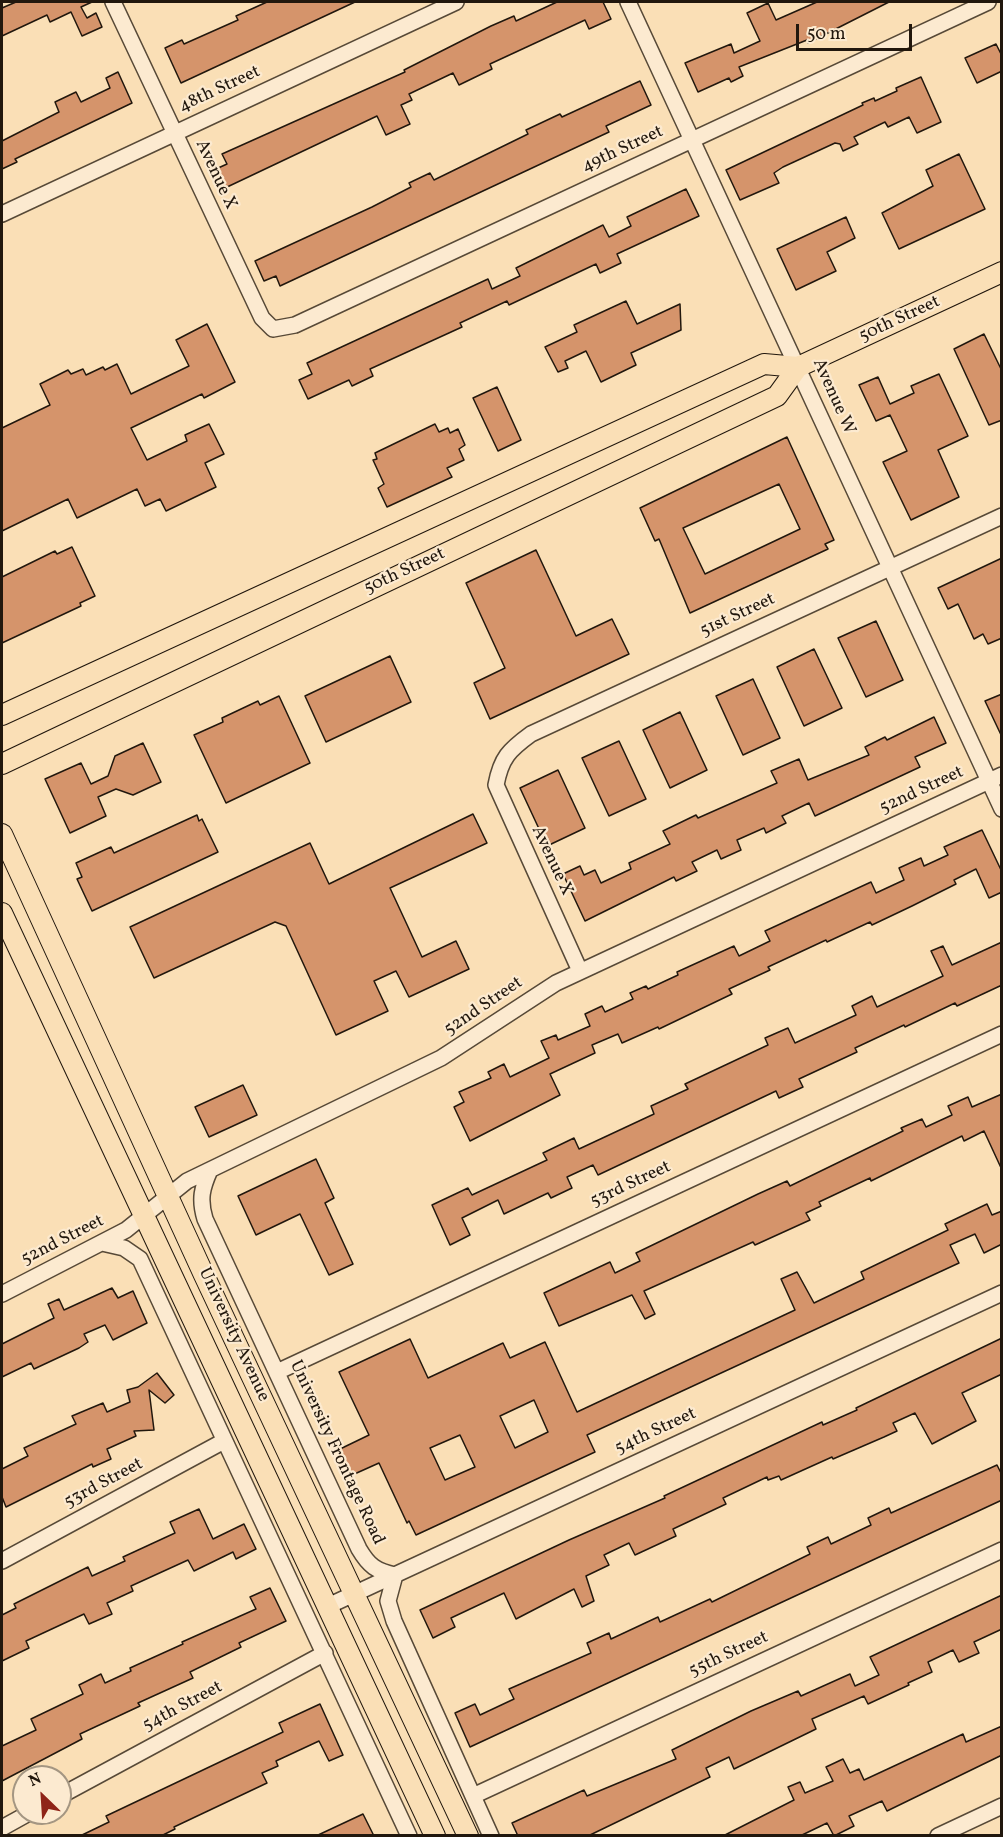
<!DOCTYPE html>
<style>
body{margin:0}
#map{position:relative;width:1003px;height:1837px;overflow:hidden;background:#fadfb6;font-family:Vollkorn,serif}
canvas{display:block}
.frame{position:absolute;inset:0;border:3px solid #21170d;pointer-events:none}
.north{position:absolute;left:12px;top:1765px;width:60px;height:60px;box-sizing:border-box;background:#fcead0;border:2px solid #a49682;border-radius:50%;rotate:335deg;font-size:16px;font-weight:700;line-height:24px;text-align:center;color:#21170d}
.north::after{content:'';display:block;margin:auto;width:21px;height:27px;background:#8f2418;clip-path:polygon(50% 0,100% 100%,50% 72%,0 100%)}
.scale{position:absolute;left:796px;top:24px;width:116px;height:27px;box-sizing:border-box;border:3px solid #21170d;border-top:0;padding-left:8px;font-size:18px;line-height:21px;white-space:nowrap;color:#21170d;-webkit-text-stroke:4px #fcead0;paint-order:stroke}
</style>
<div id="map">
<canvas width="1003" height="1837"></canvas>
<div class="frame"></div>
<div class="north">N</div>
<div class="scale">50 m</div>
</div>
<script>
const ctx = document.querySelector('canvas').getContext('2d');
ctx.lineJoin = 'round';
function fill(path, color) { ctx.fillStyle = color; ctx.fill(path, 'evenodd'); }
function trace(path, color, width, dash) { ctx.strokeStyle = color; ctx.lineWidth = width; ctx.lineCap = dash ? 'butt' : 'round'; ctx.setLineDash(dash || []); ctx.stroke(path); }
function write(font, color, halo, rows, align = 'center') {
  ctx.font = font + ' Vollkorn,serif'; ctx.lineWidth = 4.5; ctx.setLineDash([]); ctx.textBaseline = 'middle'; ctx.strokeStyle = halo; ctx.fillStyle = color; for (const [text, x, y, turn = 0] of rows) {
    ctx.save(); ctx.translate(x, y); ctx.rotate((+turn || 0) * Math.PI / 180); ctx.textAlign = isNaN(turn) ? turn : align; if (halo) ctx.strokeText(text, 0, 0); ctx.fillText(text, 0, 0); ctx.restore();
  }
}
const building = new Path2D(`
 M 16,2 L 92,2 L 81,7 L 87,18 L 96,13 L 102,27 L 82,36 L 71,12 L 50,22 L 47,15 L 2,36 L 2,8 Z
 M 267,2 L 355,2 L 181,83 L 165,48 L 182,40 L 184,44 L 238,20 L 236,16 Z
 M 557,2 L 603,2 L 611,19 L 589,29 L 585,20 L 490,64 L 492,69 L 459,85 L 453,73 L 409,94 L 412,100 L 401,105 L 410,124 L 386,135 L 377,116 L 225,188 L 216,169 L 227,164 L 222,154 L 405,72 L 404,70 L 491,26 L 514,16 L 516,21 Z
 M 817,2 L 889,2 L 808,43 L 807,40 L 739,67 L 743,76 L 731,82 L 729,78 L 698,92 L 685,63 L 731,44 L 734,53 L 760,41 L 747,13 L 768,3 L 776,20 Z
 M 996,44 L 1002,56 L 1002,71 L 977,83 L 965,58 Z
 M 118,72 L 132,103 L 15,159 L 17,162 L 2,169 L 2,141 L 59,112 L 55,102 L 76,92 L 81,102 L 110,88 L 106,78 Z
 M 921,77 L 941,122 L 917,133 L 909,117 L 888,127 L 885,122 L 854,137 L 858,144 L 843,151 L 840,144 L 835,143 L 783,167 L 774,173 L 779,183 L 740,200 L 726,170 L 863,105 L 862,103 L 874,98 L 875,101 L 897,91 L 896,88 Z
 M 640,81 L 651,105 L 606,126 L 609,132 L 280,286 L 276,276 L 264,281 L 255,261 L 372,207 L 411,187 L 409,183 L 430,173 L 434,180 L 528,134 L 526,130 L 560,114 L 562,117 Z
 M 959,154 L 985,209 L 899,249 L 882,213 L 933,186 L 926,170 Z
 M 686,189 L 699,216 L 617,254 L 621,263 L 600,273 L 596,264 L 509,305 L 507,301 L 460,323 L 462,327 L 370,369 L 373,376 L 352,386 L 349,380 L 308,399 L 299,380 L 312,374 L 307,363 L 488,279 L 492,289 L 520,276 L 516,268 L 603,225 L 609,237 L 631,226 L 627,217 Z
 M 846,217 L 855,238 L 827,252 L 836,271 L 796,290 L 777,249 Z
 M 626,301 L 637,324 L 680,304 L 681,330 L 631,353 L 636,365 L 601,382 L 586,351 L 565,361 L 568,368 L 558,372 L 545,347 L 577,332 L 574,325 Z
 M 207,324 L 235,382 L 204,398 L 202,394 L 131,428 L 147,460 L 187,441 L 185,435 L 209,424 L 224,454 L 205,463 L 216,487 L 166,511 L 160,499 L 145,506 L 137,489 L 77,518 L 68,499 L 2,531 L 2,428 L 50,405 L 40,384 L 68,370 L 71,374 L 83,369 L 86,375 L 103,367 L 105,370 L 117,364 L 131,394 L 189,366 L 176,340 Z
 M 984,334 L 1002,371 L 1002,420 L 989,425 L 954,349 Z
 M 939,374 L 968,436 L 938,450 L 959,497 L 911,520 L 883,462 L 907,451 L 890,415 L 876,421 L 859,385 L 878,377 L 890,404 L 914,393 L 911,386 Z
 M 497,387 L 521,440 L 498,451 L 473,398 Z
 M 435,424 L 439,432 L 448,428 L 450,433 L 458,429 L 465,445 L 459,449 L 464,460 L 447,468 L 452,477 L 387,507 L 378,488 L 384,484 L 373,460 L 377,459 L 375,453 Z
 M 787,437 L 834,540 L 825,544 L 828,549 L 690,613 L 659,539 L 655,541 L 640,508 ZM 779,484 L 800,529 L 705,574 L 683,528 Z
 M 72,547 L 95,596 L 80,603 L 81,606 L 2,643 L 2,577 L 55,551 L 57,554 Z
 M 536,550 L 576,636 L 612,619 L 629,654 L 490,719 L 474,683 L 505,668 L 466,583 Z
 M 1002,558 L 1002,638 L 988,644 L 983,634 L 974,639 L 958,604 L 948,609 L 938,588 Z
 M 876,621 L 903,680 L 866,697 L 838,638 Z
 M 814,649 L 842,708 L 804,726 L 777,667 Z
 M 390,656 L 411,702 L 326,742 L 305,696 Z
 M 753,679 L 780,738 L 743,755 L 716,696 Z
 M 1002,694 L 1002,737 L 985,701 Z
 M 279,696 L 310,763 L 226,803 L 194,735 L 223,722 L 222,718 L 258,701 L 260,705 Z
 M 680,712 L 707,770 L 670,788 L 643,730 Z
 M 934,717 L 946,743 L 915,757 L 920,767 L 815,816 L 809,803 L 782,816 L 786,823 L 766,833 L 764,828 L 737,840 L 741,850 L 721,859 L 717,850 L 692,862 L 697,871 L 676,881 L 674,877 L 585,921 L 563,874 L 580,866 L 584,875 L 595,870 L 601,883 L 631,869 L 629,863 L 670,844 L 663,831 L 696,815 L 698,818 L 777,783 L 771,771 L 799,759 L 808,780 L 869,755 L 865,747 L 885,737 L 887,740 Z
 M 619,741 L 646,799 L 609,816 L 582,758 Z
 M 143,743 L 161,782 L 133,795 L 116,789 L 98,797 L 106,816 L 70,833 L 45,779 L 81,763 L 91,784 L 108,776 L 115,756 Z
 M 558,770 L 585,828 L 547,846 L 520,788 Z
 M 473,814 L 487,843 L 390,888 L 422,957 L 456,941 L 469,969 L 409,997 L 396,971 L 374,981 L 388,1011 L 336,1035 L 286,926 L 275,922 L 154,978 L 130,927 L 310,843 L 329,884 Z
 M 197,815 L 199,821 L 202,819 L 218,852 L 92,911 L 77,879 L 82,877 L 76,863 L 111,847 L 114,853 Z
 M 982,830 L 1002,872 L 1002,892 L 989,898 L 976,869 L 954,880 L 956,884 L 912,906 L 872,925 L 870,922 L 827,942 L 826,940 L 768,967 L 770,970 L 729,989 L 732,994 L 659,1029 L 658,1027 L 622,1043 L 618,1034 L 592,1045 L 595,1053 L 550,1074 L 560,1095 L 470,1141 L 454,1107 L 464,1102 L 459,1092 L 491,1078 L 488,1072 L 504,1064 L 510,1077 L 549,1058 L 541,1041 L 556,1035 L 558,1040 L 590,1026 L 585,1014 L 602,1006 L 605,1012 L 633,999 L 630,993 L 646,986 L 648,989 L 678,975 L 677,972 L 734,946 L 739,956 L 770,941 L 765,931 L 871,882 L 876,893 L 904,880 L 899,868 L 921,858 L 924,866 L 948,855 L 944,847 Z
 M 1002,942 L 1002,985 L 957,1006 L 955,1003 L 905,1027 L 904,1025 L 855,1048 L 857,1052 L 799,1079 L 803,1087 L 779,1098 L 776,1091 L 598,1175 L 593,1165 L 567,1177 L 572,1188 L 551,1198 L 548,1193 L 504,1214 L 498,1200 L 462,1218 L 470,1235 L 450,1245 L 432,1205 L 468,1188 L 472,1195 L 547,1160 L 543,1153 L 574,1138 L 579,1149 L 654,1114 L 651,1106 L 688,1089 L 685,1084 L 768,1045 L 765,1038 L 788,1028 L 795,1043 L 856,1015 L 852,1006 L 872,996 L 877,1007 L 943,976 L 931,951 L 943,946 L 952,965 Z
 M 243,1085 L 257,1115 L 209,1137 L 195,1107 Z
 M 1002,1094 L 1002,1170 L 984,1131 L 964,1141 L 962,1136 L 871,1181 L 870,1178 L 819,1202 L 821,1206 L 806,1213 L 810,1220 L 755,1245 L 753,1242 L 644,1291 L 655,1314 L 645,1319 L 632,1295 L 559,1326 L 544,1293 L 610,1262 L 615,1273 L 640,1261 L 636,1253 L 758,1194 L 787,1181 L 790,1186 L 903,1131 L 901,1128 L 922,1119 L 926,1127 L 952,1115 L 948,1106 L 968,1097 L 972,1107 Z
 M 316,1159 L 334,1198 L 325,1203 L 353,1264 L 329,1275 L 300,1214 L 256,1235 L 238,1196 Z
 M 987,1204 L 992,1215 L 1002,1211 L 1002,1244 L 984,1253 L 975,1234 L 950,1245 L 959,1263 L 587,1435 L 595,1452 L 416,1535 L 409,1521 L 407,1523 L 379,1463 L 350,1476 L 338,1450 L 369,1435 L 339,1372 L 410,1339 L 428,1378 L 503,1343 L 510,1358 L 545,1342 L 577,1412 L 795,1310 L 781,1279 L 797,1272 L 814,1303 L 864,1279 L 861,1272 L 948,1230 L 945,1224 ZM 534,1400 L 548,1432 L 515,1448 L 500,1416 ZM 460,1435 L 475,1467 L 445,1480 L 430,1448 Z
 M 112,1288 L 118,1298 L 133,1291 L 147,1323 L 113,1340 L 105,1325 L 84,1334 L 88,1342 L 79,1348 L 34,1369 L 31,1363 L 2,1377 L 2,1344 L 54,1318 L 48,1304 L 59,1299 L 64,1310 Z
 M 1002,1338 L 1002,1374 L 962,1393 L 976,1421 L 932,1444 L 915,1413 L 893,1423 L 897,1431 L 884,1437 L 833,1459 L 832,1457 L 781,1480 L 779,1476 L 768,1480 L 767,1477 L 723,1498 L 726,1504 L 673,1529 L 676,1536 L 635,1555 L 629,1543 L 604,1555 L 609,1565 L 586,1576 L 594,1601 L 582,1607 L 574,1589 L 516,1619 L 504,1593 L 451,1618 L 455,1627 L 433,1638 L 420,1610 L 569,1540 L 665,1498 L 664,1496 L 807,1429 L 822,1422 L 823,1425 L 857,1410 L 856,1408 Z
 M 157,1373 L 174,1395 L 165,1403 L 149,1390 L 154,1430 L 134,1431 L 136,1436 L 107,1449 L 111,1459 L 93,1467 L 92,1464 L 6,1507 L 2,1497 L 2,1469 L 28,1456 L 24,1448 L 76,1424 L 72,1416 L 103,1403 L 107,1412 L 130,1402 L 127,1390 L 138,1387 Z
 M 997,1465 L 1002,1475 L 1002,1500 L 470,1747 L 455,1713 L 475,1704 L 480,1715 L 514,1699 L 509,1689 L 591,1653 L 587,1643 L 609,1633 L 611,1639 L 658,1617 L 660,1622 L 710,1599 L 712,1602 L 810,1554 L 807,1547 L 828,1537 L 831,1544 L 871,1525 L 868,1518 L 889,1508 L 891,1513 Z
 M 199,1509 L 213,1539 L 244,1524 L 256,1549 L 236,1559 L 233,1552 L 194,1571 L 188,1560 L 131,1586 L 133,1591 L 107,1603 L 112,1614 L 89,1624 L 84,1614 L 26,1641 L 29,1648 L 2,1661 L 2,1615 L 16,1608 L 14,1604 L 88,1567 L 92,1576 L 125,1561 L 123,1557 L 175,1533 L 170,1522 Z
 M 270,1588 L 286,1621 L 239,1643 L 241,1647 L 190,1672 L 193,1678 L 138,1703 L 140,1706 L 80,1734 L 82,1739 L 2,1781 L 2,1746 L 36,1730 L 31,1719 L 83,1694 L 79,1685 L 101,1674 L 105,1683 L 131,1671 L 130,1668 L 183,1644 L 182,1642 L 256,1609 L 250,1597 Z
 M 1002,1595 L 1002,1629 L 974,1642 L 979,1653 L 959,1662 L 953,1650 L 928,1662 L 932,1672 L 908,1683 L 909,1685 L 868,1704 L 864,1696 L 812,1719 L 816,1729 L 734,1769 L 729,1757 L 706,1768 L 710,1777 L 588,1836 L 518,1836 L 512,1823 L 584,1790 L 587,1796 L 676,1759 L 672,1750 L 751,1711 L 798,1691 L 801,1696 L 850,1674 L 855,1686 L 879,1675 L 870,1657 Z
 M 320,1704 L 343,1755 L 329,1761 L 319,1741 L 276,1761 L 278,1766 L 262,1773 L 267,1783 L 174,1827 L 175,1829 L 161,1836 L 80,1836 L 109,1822 L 106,1816 L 283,1732 L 279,1723 Z
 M 1002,1726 L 1002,1755 L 887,1811 L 882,1801 L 849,1816 L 854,1826 L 834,1836 L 827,1823 L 800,1836 L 723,1836 L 794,1800 L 788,1787 L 800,1782 L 805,1793 L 833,1781 L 826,1767 L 843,1759 L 850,1773 L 859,1769 L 864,1780 L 963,1734 L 966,1742 Z
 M 363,1814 L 374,1836 L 316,1836 Z`);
fill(building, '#d5946b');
trace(building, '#21170d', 1.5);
const minor = new Path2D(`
 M 113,2 L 262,318 L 273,329 L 295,325 L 988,2
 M 628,2 L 1002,809
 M 2,214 L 456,2
 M 580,971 L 496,785 C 501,758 509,750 531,734 L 1002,516
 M 210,1170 C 202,1188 199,1199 205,1219 L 359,1549 C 369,1566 376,1571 395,1575 L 388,1601 L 394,1621 L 491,1836
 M 102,1243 L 124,1248 L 140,1259 L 409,1836
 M 2,1294 L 126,1230 L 187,1181 L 441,1058 L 556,983 L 1002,775
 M 277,1372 L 1002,1034
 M 2,1561 L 224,1441
 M 328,1606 L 1002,1293
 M 60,1796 L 325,1653
 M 473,1796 L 1002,1550
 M 2,1828 L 29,1813
 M 938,1836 L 1002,1806`);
const major = new Path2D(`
 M 2,715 L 764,364 L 798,367
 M 2,764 L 777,396 L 798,367 L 1002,272
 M 2,834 L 204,1275 L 468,1836
 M 2,913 L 435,1836`);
trace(minor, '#574937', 18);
trace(major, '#21170d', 22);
trace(minor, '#fcead0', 15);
trace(major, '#fadfb6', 20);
write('18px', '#21170d', '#fcead0', [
 ["48th Street",220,90,-25],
 ["49th Street",623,150,-25],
 ["Avenue X",215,175,65],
 ["50th Street",900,320,-25],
 ["Avenue W",833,397,66],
 ["50th Street",405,572,-25],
 ["51st Street",738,616,-25],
 ["52nd Street",922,791,-25],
 ["Avenue X",551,861,65],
 ["52nd Street",484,1007,-34],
 ["53rd Street",631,1185,-25],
 ["52nd Street",63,1241,-27],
 ["University Avenue",233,1335,65],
 ["54th Street",656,1432,-25],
 ["University Frontage Road",336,1453,65],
 ["53rd Street",104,1484,-28],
 ["55th Street",729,1655,-25],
 ["54th Street",183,1707,-28]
]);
</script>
